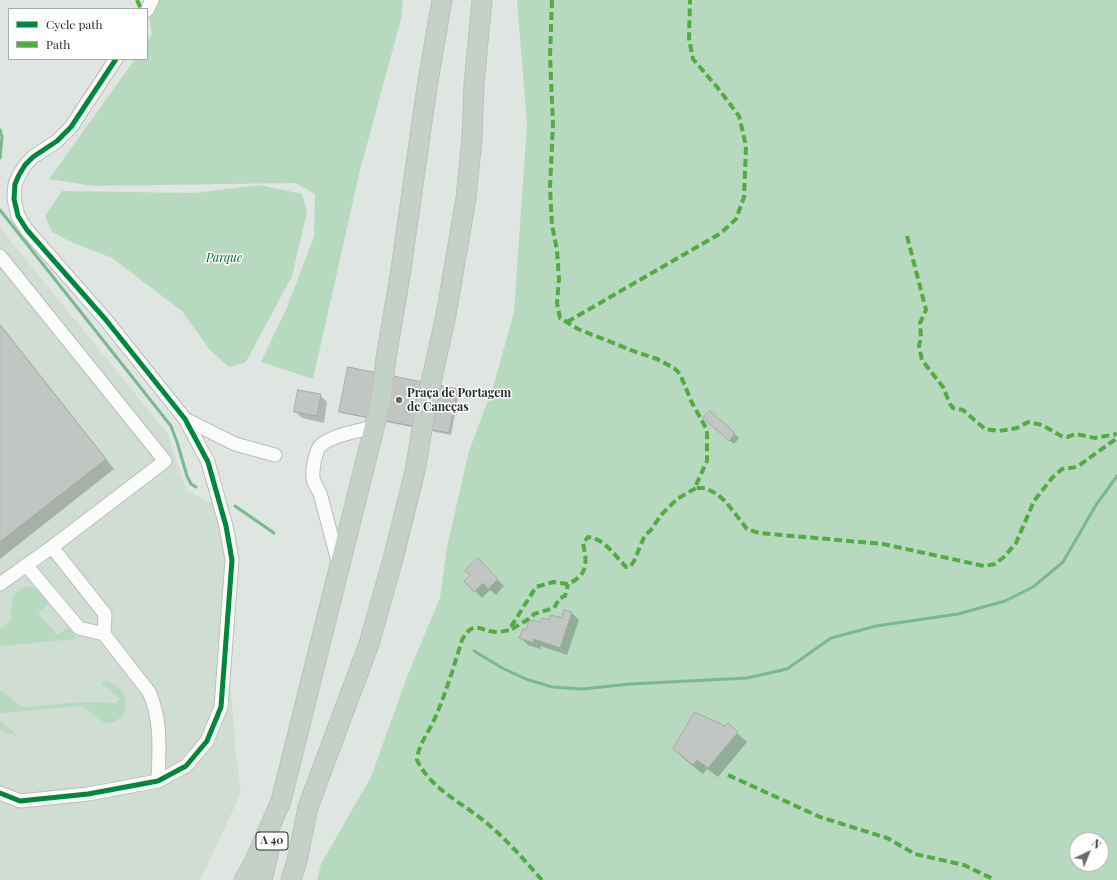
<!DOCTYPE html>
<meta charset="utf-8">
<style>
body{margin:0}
#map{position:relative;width:1117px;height:880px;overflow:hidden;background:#dfe5e0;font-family:"Playfair Display",serif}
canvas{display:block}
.legend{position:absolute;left:8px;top:8px;width:140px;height:52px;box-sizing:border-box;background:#fff;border:1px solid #a9abaa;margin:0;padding:5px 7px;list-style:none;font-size:12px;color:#292d2a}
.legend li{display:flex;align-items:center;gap:8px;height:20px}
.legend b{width:20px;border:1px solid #a9abaa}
.north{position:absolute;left:1069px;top:832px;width:40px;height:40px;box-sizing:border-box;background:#fff;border:1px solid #a9abaa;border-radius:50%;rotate:43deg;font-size:11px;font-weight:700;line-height:16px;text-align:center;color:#292d2a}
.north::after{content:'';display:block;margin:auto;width:14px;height:18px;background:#696d6a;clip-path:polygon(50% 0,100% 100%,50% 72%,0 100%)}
</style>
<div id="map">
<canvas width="1117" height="880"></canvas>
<ul class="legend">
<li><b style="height:5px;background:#00873e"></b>Cycle path</li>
<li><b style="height:5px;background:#53ab44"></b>Path</li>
</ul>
<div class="north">N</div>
</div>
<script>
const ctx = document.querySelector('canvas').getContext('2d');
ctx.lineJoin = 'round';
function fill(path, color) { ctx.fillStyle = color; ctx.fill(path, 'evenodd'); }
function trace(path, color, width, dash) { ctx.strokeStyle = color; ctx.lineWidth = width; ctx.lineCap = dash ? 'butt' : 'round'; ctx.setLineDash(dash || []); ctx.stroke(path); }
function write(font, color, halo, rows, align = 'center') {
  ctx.font = font + ' "Playfair Display",serif'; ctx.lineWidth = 3; ctx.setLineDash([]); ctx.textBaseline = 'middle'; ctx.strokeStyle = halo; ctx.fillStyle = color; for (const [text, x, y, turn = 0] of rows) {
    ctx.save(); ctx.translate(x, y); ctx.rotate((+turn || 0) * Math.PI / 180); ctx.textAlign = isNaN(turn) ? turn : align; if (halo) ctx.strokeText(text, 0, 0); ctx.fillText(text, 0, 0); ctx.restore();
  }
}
fill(new Path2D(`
 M 0,228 L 168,434 L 186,490 L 228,511 L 236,536 L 238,559 L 228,654 L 236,755 L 241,793 L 200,880 L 0,880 Z`), '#d0ddd3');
fill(new Path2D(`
 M 146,0 L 403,0 L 401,19 L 360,170 L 313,379 L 261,362 L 287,307 L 314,237 L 315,194 L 295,183 L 94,186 L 49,179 L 135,59 L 147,59 L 147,42 L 152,34 Z
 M 517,0 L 1117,0 L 1117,880 L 317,880 L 321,864 L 371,777 L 407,677 L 440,598 L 447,547 L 469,451 L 494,384 L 514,312 L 527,124 ZM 1077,840 L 1101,840 L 1101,864 L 1077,864 Z
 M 260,185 L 302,194 L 307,212 L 292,276 L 246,362 L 229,367 L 210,350 L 182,311 L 112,258 L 69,241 L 52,232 L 45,216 L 62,191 L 195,193 Z
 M 24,587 C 38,586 43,593 50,603 L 38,613 L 57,635 L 69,627 L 77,639 L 0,646 L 0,629 L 10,622 L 13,595 Z
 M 108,681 C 132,689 132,721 106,724 L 82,706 L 0,713 L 0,690 L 22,707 L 85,702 L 116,703 L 120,698 L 100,682 Z
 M 0,721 L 17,735 L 7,733 L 0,729 Z`), '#b7d9bf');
fill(new Path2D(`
 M 0,324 L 114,469 L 0,559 Z
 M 457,390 L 459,392 L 451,435 L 342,413 L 340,411 Z
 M 320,395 L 327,402 L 324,423 L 302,418 L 295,411 Z
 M 710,412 L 739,438 L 734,444 L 709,423 Z
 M 478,560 L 504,586 L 496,595 L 490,590 L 482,598 L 465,581 L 471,575 Z
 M 572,613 L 579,620 L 567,655 L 541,646 L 540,649 L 528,645 L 521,638 L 527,631 L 541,623 L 562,619 Z
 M 728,725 L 747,742 L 718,777 L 707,769 L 703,774 L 684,759 L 674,749 L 725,727 Z`), '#0003');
trace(new Path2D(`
 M 0,130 L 2,137 L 0,158
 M 0,210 L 171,426 L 177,442 L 187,476 L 191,484 L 196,487
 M 235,506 L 274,533
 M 474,651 L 504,669 L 526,679 L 552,687 L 583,689 L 630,684 L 747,678 L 787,669 L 831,638 L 876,626 L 958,614 L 1005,601 L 1033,587 L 1063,562 L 1096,505 L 1117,476`), '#7cb88e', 3);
const building = new Path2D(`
 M 0,325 L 106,459 L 0,542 Z
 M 348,367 L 458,389 L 449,433 L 339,412 Z
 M 298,390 L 321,394 L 317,416 L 294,412 Z
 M 710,411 L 735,433 L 729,441 L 703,418 Z
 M 478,558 L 498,579 L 488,589 L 483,583 L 474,592 L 464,581 L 470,575 L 465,571 Z
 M 564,610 L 572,612 L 560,648 L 534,639 L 533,643 L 519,638 L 523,629 L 526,630 L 529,620 L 540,622 L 542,618 L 549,620 L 551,615 L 562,618 Z
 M 695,712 L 725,726 L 728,723 L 738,732 L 708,768 L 697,760 L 693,765 L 673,749 Z`);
fill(building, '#c1c6c2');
trace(building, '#a6aba7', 1);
const minor = new Path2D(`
 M 147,10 L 152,0
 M 0,256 L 165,461 L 52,547 L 0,584
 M 185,419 L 235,444 L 275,455
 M 52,547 L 105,614 L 104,634 L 149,692 C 162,720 159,751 158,781
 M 26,565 L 79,628 L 104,634
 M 339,565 L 320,493 C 313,482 311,477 314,464 C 315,458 316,451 320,446 C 331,435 359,431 374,427
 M 0,793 L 20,801 L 88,794 L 158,781 L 186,766 L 207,741 L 221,707 L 232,560 L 226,526 L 208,462 L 185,419 L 106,320 L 27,230 L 18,216 L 14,199 L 15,184 L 19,175 L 25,165 L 33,157 L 57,141 L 71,127 L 116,59`);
const highway = new Path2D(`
 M 244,880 L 254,863 L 281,801 L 381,400 L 386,358 L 400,276 L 427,87 L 442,0
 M 262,880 L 270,846
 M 291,880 L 297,861 L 308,807 L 369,644 L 393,559 L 415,471 L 426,405 L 446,315 L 466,198 L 472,139 L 474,85 L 482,0`);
trace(minor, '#babeba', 15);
trace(highway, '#bdc0bd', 21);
trace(minor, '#fafbfa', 13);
trace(highway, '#c4d1c8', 19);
trace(new Path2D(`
 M 137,0 L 141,9
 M 552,0 L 550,57 L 553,123 L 550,187 L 552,225 L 557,250 L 559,279 L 557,303 L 560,318 L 578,329 L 636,352 L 657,359 L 674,368 L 680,374 L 692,403 L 707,430 L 707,461 L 696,485 L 696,488 L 705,488 L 717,494 L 726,502 L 747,529 L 759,533 L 883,544 L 984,566 L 995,564 L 1004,557 L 1016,543 L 1034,501 L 1052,478 L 1062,469 L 1077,467 L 1117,438
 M 907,236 L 925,306 L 926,310 L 920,323 L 921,337 L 919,346 L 922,360 L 943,387 L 950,404 L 953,408 L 963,410 L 985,429 L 999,431 L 1017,428 L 1028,422 L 1042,425 L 1063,437 L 1067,437 L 1076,434 L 1095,438 L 1117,434
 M 567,322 L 721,233 L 736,219 L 744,197 L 746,146 L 739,116 L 717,87 L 693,59 L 689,39 L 690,0
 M 512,629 L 532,617 L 534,614 L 554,608 L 560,598 L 565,596 L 568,584
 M 728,775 L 820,817 L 887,838 L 915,854 L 964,865 L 995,880
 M 542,880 C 525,861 508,841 489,825 C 465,804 431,790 417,760 C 418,745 429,732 435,718 C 446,693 454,666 462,640 C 473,619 480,631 496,632 C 500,632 505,631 509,630 L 536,587 L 553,582 L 568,584 C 572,582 576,580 579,577 C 589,568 585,554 583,543 L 588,537 C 604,538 615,556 626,567 L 630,567 L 634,561 L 645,535 L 651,530 L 661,515 L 677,499 L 696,488`), '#53ab44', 4, [8, 4]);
trace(new Path2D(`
 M 0,793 L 20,801 L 88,794 L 158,781 L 186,766 L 207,741 L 221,707 L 232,560 L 226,526 L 208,462 L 185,419 L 106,320 L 27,230 L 18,216 L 14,199 L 15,184 L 19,175 L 25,165 L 33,157 L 57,141 L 71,127 L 116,59`), '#00873e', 5);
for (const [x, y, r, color] of [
 [399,400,4,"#696d6a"]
]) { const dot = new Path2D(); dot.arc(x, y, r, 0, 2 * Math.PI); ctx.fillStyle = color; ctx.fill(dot); trace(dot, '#fff', 1.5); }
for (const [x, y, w] of [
 [272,841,32]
]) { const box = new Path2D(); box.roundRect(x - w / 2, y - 9, w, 18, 3); ctx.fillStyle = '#fff'; ctx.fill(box); trace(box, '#292d2a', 1); }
write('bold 11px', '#292d2a', null, [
 ["A 40",272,841]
]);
write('italic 12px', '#026a34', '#fff', [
 ["Parque",224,258]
]);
write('bold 12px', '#292d2a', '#fff', [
 ["Praça de Portagem",407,393],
 ["de Caneças",407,407]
], 'left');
</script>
